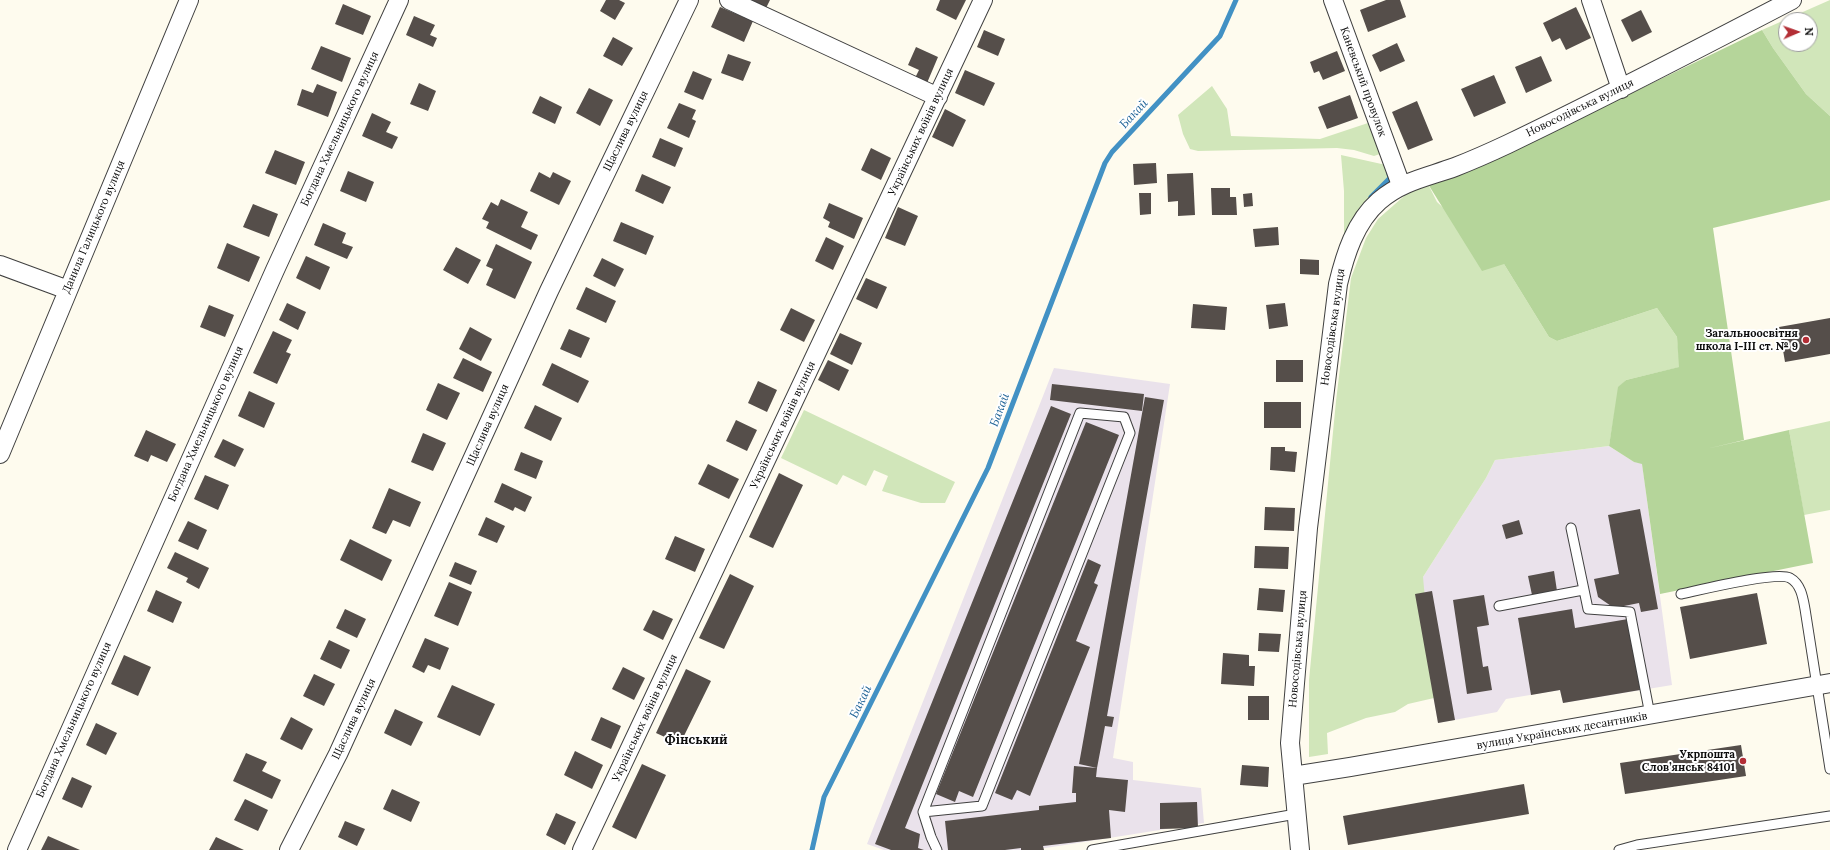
<!DOCTYPE html>
<meta charset="utf-8">
<style>
body{margin:0}
#map{position:relative;width:1830px;height:850px;overflow:hidden;background:#fefbee;font-family:Lora,serif}
canvas{display:block}
.north{position:absolute;left:1778px;top:12px;width:40px;height:40px;box-sizing:border-box;background:#fff;border:1px solid #9e9e9e;border-radius:50%;rotate:88deg;font-size:11px;font-weight:700;line-height:16px;text-align:center;color:#0d0d0d}
.north::after{content:'';display:block;margin:auto;width:14px;height:18px;background:#b32e35;clip-path:polygon(50% 0,100% 100%,50% 72%,0 100%)}
</style>
<div id="map">
<canvas width="1830" height="850"></canvas>
<div class="north">N</div>
</div>
<script>
const ctx = document.querySelector('canvas').getContext('2d');
ctx.lineJoin = 'round';
function fill(path, color) { ctx.fillStyle = color; ctx.fill(path, 'evenodd'); }
function trace(path, color, width, dash) { ctx.strokeStyle = color; ctx.lineWidth = width; ctx.lineCap = dash ? 'butt' : 'round'; ctx.setLineDash(dash || []); ctx.stroke(path); }
function write(font, color, halo, rows, align = 'center') {
  ctx.font = font + ' Lora,serif'; ctx.lineWidth = 4; ctx.setLineDash([]); ctx.textBaseline = 'middle'; ctx.strokeStyle = halo; ctx.fillStyle = color; for (const [text, x, y, turn = 0] of rows) {
    ctx.save(); ctx.translate(x, y); ctx.rotate((+turn || 0) * Math.PI / 180); ctx.textAlign = isNaN(turn) ? turn : align; if (halo) ctx.strokeText(text, 0, 0); ctx.fillText(text, 0, 0); ctx.restore();
  }
}
fill(new Path2D(`
 M 1054,368 L 1170,384 L 1113,758 L 1133,762 L 1133,780 L 1201,788 L 1204,823 L 1033,850 L 884,850 L 867,844 Z
 M 1609,446 L 1634,462 L 1642,463 L 1672,685 L 1563,703 L 1560,690 L 1506,699 L 1497,712 L 1438,723 L 1415,594 L 1423,577 L 1486,478 L 1495,460 Z`), '#eae2eb');
fill(new Path2D(`
 M 1830,0 L 1830,116 L 1806,94 L 1773,48 L 1762,30 ZM 1786,20 L 1810,20 L 1810,44 L 1786,44 Z
 M 1212,86 L 1227,109 L 1231,136 L 1320,139 L 1368,123 L 1380,154 L 1374,156 L 1354,150 L 1337,148 L 1198,151 L 1190,149 L 1183,134 L 1178,115 Z
 M 1341,155 L 1386,165 L 1390,178 C 1371,196 1358,216 1344,238 L 1344,191 Z
 M 1428,184 L 1437,202 L 1504,264 L 1549,337 L 1557,341 L 1657,308 L 1677,337 L 1680,367 L 1626,380 L 1619,387 L 1609,446 L 1495,460 L 1486,478 L 1423,577 L 1434,698 L 1408,704 L 1395,712 L 1366,718 L 1327,733 L 1328,754 L 1309,757 L 1309,680 L 1336,401 L 1351,278 L 1366,238 L 1378,219 L 1411,190 Z
 M 804,410 L 955,482 L 945,503 L 921,503 L 882,491 L 888,476 L 874,470 L 866,486 L 843,475 L 837,485 L 781,458 Z
 M 1830,421 L 1830,510 L 1804,515 L 1789,430 Z`), '#d1e6ba');
fill(new Path2D(`
 M 1762,30 L 1773,48 L 1806,94 L 1830,116 L 1830,200 L 1713,228 L 1744,440 L 1706,449 L 1789,430 L 1813,563 L 1660,594 L 1642,464 L 1634,462 L 1609,446 L 1618,387 L 1626,380 L 1679,367 L 1677,337 L 1657,308 L 1557,341 L 1549,337 L 1504,264 L 1482,271 L 1428,184 L 1481,166 Z`), '#b5d59a');
trace(new Path2D(`
 M 1371,197 L 1390,178 L 1389,174
 M 812,850 L 824,797 L 988,468 L 1105,163 L 1112,152 L 1220,36 L 1236,0`), '#4291c4', 5);
fill(new Path2D(`
 M 606,0 L 619,0 L 625,3 L 615,20 L 600,11 Z
 M 743,0 L 770,0 L 765,10 Z
 M 940,0 L 966,0 L 956,20 L 936,10 Z
 M 1386,0 L 1400,0 L 1406,17 L 1368,32 L 1360,10 Z
 M 343,4 L 371,16 L 363,35 L 335,24 Z
 M 720,7 L 753,21 L 744,42 L 711,27 Z
 M 1576,7 L 1591,38 L 1566,50 L 1560,38 L 1552,42 L 1543,23 Z
 M 1641,10 L 1652,32 L 1632,42 L 1621,20 Z
 M 414,16 L 435,25 L 430,35 L 437,38 L 433,47 L 406,35 Z
 M 984,30 L 1005,39 L 998,56 L 977,47 Z
 M 613,37 L 633,48 L 622,66 L 603,56 Z
 M 1397,43 L 1405,61 L 1380,72 L 1372,55 Z
 M 321,46 L 351,58 L 342,82 L 311,69 Z
 M 916,47 L 938,57 L 927,83 L 915,78 L 919,70 L 908,65 Z
 M 1337,51 L 1345,71 L 1323,80 L 1319,71 L 1314,73 L 1310,62 Z
 M 728,54 L 751,62 L 743,81 L 721,73 Z
 M 1541,56 L 1552,81 L 1526,93 L 1515,67 Z
 M 965,70 L 995,83 L 984,106 L 955,93 Z
 M 693,71 L 712,79 L 703,100 L 684,92 Z
 M 1494,75 L 1506,103 L 1474,117 L 1461,89 Z
 M 419,83 L 436,91 L 428,111 L 410,104 Z
 M 317,84 L 337,92 L 328,117 L 297,105 L 302,89 L 313,93 Z
 M 589,88 L 613,100 L 600,126 L 576,113 Z
 M 1350,95 L 1358,118 L 1327,129 L 1318,107 Z
 M 540,96 L 562,107 L 555,124 L 532,113 Z
 M 1417,101 L 1433,140 L 1408,150 L 1392,112 Z
 M 679,103 L 696,110 L 692,119 L 696,121 L 689,138 L 667,128 Z
 M 945,109 L 966,120 L 953,147 L 932,137 Z
 M 372,113 L 391,122 L 386,132 L 398,137 L 392,149 L 362,136 Z
 M 660,138 L 683,148 L 675,167 L 652,157 Z
 M 871,148 L 891,158 L 881,180 L 861,170 Z
 M 275,150 L 305,162 L 296,185 L 265,173 Z
 M 1156,163 L 1157,183 L 1134,185 L 1133,164 Z
 M 348,171 L 374,182 L 366,202 L 340,191 Z
 M 539,172 L 550,178 L 553,172 L 571,181 L 559,205 L 530,191 Z
 M 1193,173 L 1195,215 L 1178,216 L 1178,201 L 1168,202 L 1167,174 Z
 M 642,174 L 671,187 L 663,204 L 635,191 Z
 M 1211,188 L 1230,188 L 1230,197 L 1236,197 L 1237,215 L 1212,215 Z
 M 1139,193 L 1151,193 L 1151,214 L 1140,215 Z
 M 1252,193 L 1253,206 L 1244,207 L 1243,194 Z
 M 501,199 L 528,212 L 521,227 L 538,235 L 531,250 L 486,228 L 489,222 L 482,219 L 491,202 L 498,206 Z
 M 829,203 L 863,218 L 854,239 L 828,227 L 830,222 L 823,218 Z
 M 253,204 L 278,214 L 269,237 L 243,227 Z
 M 898,207 L 918,216 L 905,246 L 885,238 Z
 M 621,222 L 654,236 L 646,255 L 613,241 Z
 M 323,223 L 346,233 L 342,243 L 353,247 L 347,259 L 314,245 Z
 M 1278,227 L 1279,245 L 1255,247 L 1253,229 Z
 M 826,237 L 844,246 L 833,270 L 815,261 Z
 M 227,243 L 260,257 L 249,282 L 217,268 Z
 M 496,244 L 532,262 L 515,299 L 486,285 L 493,269 L 486,266 Z
 M 456,247 L 481,260 L 468,284 L 443,270 Z
 M 306,256 L 330,267 L 320,290 L 296,278 Z
 M 602,258 L 624,269 L 615,287 L 593,276 Z
 M 1300,259 L 1319,260 L 1319,275 L 1300,274 Z
 M 866,278 L 887,287 L 877,309 L 856,299 Z
 M 586,287 L 616,301 L 606,323 L 576,309 Z
 M 287,303 L 306,312 L 298,330 L 279,320 Z
 M 1285,303 L 1288,326 L 1269,329 L 1266,305 Z
 M 1193,304 L 1227,307 L 1225,330 L 1191,328 Z
 M 209,305 L 234,315 L 225,337 L 200,327 Z
 M 791,308 L 815,320 L 804,342 L 780,330 Z
 M 1830,318 L 1830,354 L 1785,362 L 1779,327 Z
 M 470,327 L 492,339 L 481,361 L 459,349 Z
 M 569,329 L 590,338 L 581,358 L 560,349 Z
 M 273,331 L 292,340 L 286,352 L 291,354 L 277,384 L 253,373 Z
 M 840,333 L 862,343 L 852,365 L 830,354 Z
 M 463,358 L 492,372 L 483,392 L 453,378 Z
 M 828,360 L 849,370 L 839,391 L 818,380 Z
 M 1276,360 L 1303,360 L 1303,382 L 1276,382 Z
 M 552,363 L 589,381 L 578,403 L 542,385 Z
 M 758,381 L 777,390 L 767,412 L 748,403 Z
 M 438,383 L 460,393 L 447,420 L 426,410 Z
 M 1052,384 L 1144,394 L 1142,411 L 1050,400 Z
 M 249,391 L 275,403 L 264,428 L 238,416 Z
 M 1145,397 L 1164,400 L 1107,716 L 1114,717 L 1112,727 L 1105,726 L 1097,768 L 1079,764 Z
 M 1264,402 L 1301,402 L 1301,428 L 1264,428 Z
 M 535,405 L 562,418 L 551,441 L 524,428 Z
 M 1051,406 L 1071,414 L 905,828 L 920,834 L 918,848 L 924,850 L 891,850 L 875,844 Z
 M 736,420 L 757,430 L 747,451 L 726,441 Z
 M 1086,422 L 1119,435 L 973,797 L 959,791 L 955,802 L 936,794 Z
 M 146,430 L 176,444 L 167,462 L 151,455 L 148,462 L 134,456 Z
 M 423,433 L 446,443 L 433,471 L 411,462 Z
 M 223,439 L 244,449 L 235,467 L 214,457 Z
 M 1271,447 L 1285,447 L 1285,451 L 1297,452 L 1295,472 L 1270,470 Z
 M 521,452 L 543,461 L 536,479 L 514,470 Z
 M 708,464 L 739,479 L 729,499 L 698,484 Z
 M 779,473 L 803,485 L 773,548 L 749,537 Z
 M 205,475 L 229,485 L 218,510 L 194,499 Z
 M 502,483 L 532,497 L 525,512 L 515,507 L 513,511 L 494,502 Z
 M 389,488 L 421,502 L 410,527 L 393,520 L 386,534 L 372,528 Z
 M 1265,507 L 1295,508 L 1294,531 L 1264,530 Z
 M 1640,509 L 1658,609 L 1641,612 L 1639,603 L 1614,608 L 1598,597 L 1594,579 L 1619,574 L 1608,515 Z
 M 486,517 L 505,526 L 497,543 L 478,535 Z
 M 1519,520 L 1523,534 L 1506,539 L 1502,525 Z
 M 188,521 L 207,530 L 198,550 L 178,541 Z
 M 675,536 L 705,549 L 695,572 L 665,559 Z
 M 350,539 L 392,560 L 382,581 L 340,560 Z
 M 1255,546 L 1289,547 L 1288,569 L 1254,568 Z
 M 175,552 L 209,568 L 199,589 L 186,582 L 188,578 L 167,568 Z
 M 1088,559 L 1101,565 L 1094,583 L 1098,585 L 1076,641 L 1090,647 L 1030,796 L 1017,790 L 1012,800 L 995,793 Z
 M 455,562 L 477,571 L 471,585 L 449,576 Z
 M 1554,571 L 1557,591 L 1532,595 L 1528,576 Z
 M 730,574 L 754,586 L 724,649 L 699,638 Z
 M 449,582 L 472,592 L 458,626 L 434,616 Z
 M 1259,588 L 1285,590 L 1283,612 L 1257,610 Z
 M 156,590 L 182,602 L 173,623 L 147,611 Z
 M 1432,591 L 1455,720 L 1438,723 L 1415,594 Z
 M 1757,593 L 1767,644 L 1690,659 L 1680,607 Z
 M 1484,595 L 1489,625 L 1477,627 L 1483,667 L 1488,666 L 1492,690 L 1467,694 L 1453,600 Z
 M 345,609 L 366,619 L 357,638 L 336,628 Z
 M 1572,609 L 1575,628 L 1628,619 L 1640,690 L 1563,703 L 1560,690 L 1531,695 L 1518,618 Z
 M 653,610 L 673,619 L 663,640 L 643,630 Z
 M 1259,633 L 1281,634 L 1279,652 L 1258,651 Z
 M 425,638 L 449,648 L 440,670 L 428,665 L 424,673 L 412,667 Z
 M 329,640 L 350,650 L 341,669 L 320,659 Z
 M 1223,653 L 1249,655 L 1249,666 L 1255,666 L 1254,686 L 1221,684 Z
 M 124,655 L 151,667 L 138,696 L 111,684 Z
 M 623,667 L 645,678 L 634,700 L 612,689 Z
 M 686,669 L 711,681 L 680,744 L 656,733 Z
 M 314,674 L 335,684 L 324,706 L 303,696 Z
 M 452,685 L 495,704 L 480,736 L 437,717 Z
 M 1248,696 L 1269,696 L 1269,720 L 1248,720 Z
 M 395,709 L 423,722 L 411,746 L 384,733 Z
 M 291,717 L 313,729 L 302,750 L 280,739 Z
 M 601,717 L 621,726 L 611,749 L 591,740 Z
 M 96,723 L 117,733 L 106,755 L 86,745 Z
 M 1741,745 L 1746,776 L 1625,794 L 1620,763 Z
 M 575,751 L 603,765 L 592,789 L 564,775 Z
 M 246,753 L 267,762 L 262,771 L 281,780 L 272,799 L 233,781 Z
 M 642,764 L 666,775 L 636,839 L 612,827 Z
 M 1242,765 L 1269,767 L 1268,787 L 1240,785 Z
 M 1074,766 L 1097,768 L 1096,777 L 1128,780 L 1125,812 L 1109,810 L 1111,838 L 1043,846 L 1044,850 L 1021,850 L 1021,848 L 1005,850 L 948,850 L 945,821 L 1039,810 L 1039,806 L 1076,802 L 1076,793 L 1072,793 Z
 M 72,777 L 92,786 L 82,808 L 62,799 Z
 M 1524,784 L 1529,814 L 1348,845 L 1343,816 Z
 M 392,789 L 420,802 L 411,822 L 383,809 Z
 M 245,799 L 268,810 L 258,831 L 234,820 Z
 M 1197,802 L 1198,828 L 1160,829 L 1160,803 Z
 M 556,813 L 576,822 L 565,845 L 546,835 Z
 M 345,821 L 365,829 L 357,846 L 338,837 Z
 M 48,836 L 80,850 L 41,850 Z
 M 216,837 L 244,850 L 209,850 Z`), '#554e4a');
const service = new Path2D(`
 M 1571,528 L 1588,609 L 1630,612 L 1650,715
 M 1681,594 C 1700,590 1776,571 1790,578 C 1801,584 1803,598 1805,609 L 1830,769
 M 1499,606 L 1583,590
 M 923,812 L 982,806 L 1130,433 L 1124,417 L 1080,413 L 923,812 L 931,837 L 937,850
 M 1092,850 L 1296,814
 M 1619,850 L 1637,845 L 1830,816`);
const minor = new Path2D(`
 M 729,0 L 938,97
 M 1333,0 L 1401,185
 M 1591,0 L 1621,89
 M 0,265 L 68,290
 M 0,454 L 189,0
 M 1293,776 L 1350,767 L 1830,683
 M 17,850 L 275,270 L 399,0
 M 289,850 L 338,754 L 549,291 L 689,0
 M 582,850 L 983,0
 M 1300,850 L 1290,743 L 1308,528 L 1338,284 C 1345,255 1355,222 1379,201 C 1402,181 1428,177 1455,167 C 1473,160 1491,152 1508,144 C 1604,98 1698,49 1792,0`);
trace(service, '#404040', 11);
trace(minor, '#404040', 20);
trace(service, '#fff', 9);
trace(minor, '#fff', 18);
for (const [x, y, r, color] of [
 [1806,340,4,"#b32e35"],
 [1743,761,4,"#b32e35"]
]) { const dot = new Path2D(); dot.arc(x, y, r, 0, 2 * Math.PI); ctx.fillStyle = color; ctx.fill(dot); trace(dot, '#fff', 1.5); }
write('11px', '#0d0d0d', '#fff', [
 ["Каневський провулок",1363,82,70],
 ["Новосодівська вулиця",1580,108,-26],
 ["Богдана Хмельницького вулиця",340,129,-65],
 ["Щаслива вулиця",626,131,-64],
 ["Українських воїнів вулиця",921,132,-65],
 ["Данила Галицького вулиця",94,227,-67],
 ["Новосодівська вулиця",1333,327,-82],
 ["Богдана Хмельницького вулиця",206,424,-66],
 ["Щаслива вулиця",488,425,-66],
 ["Українських воїнів вулиця",783,425,-65],
 ["Новосодівська вулиця",1298,649,-85],
 ["Українських воїнів вулиця",645,718,-65],
 ["Щаслива вулиця",354,719,-65],
 ["Богдана Хмельницького вулиця",74,720,-66],
 ["вулиця Українських десантників",1562,731,-10]
]);
write('bold 11px', '#0d0d0d', '#fff', [
 ["Загальноосвітня",1798,334],
 ["школа І-ІІІ ст. № 9",1798,347],
 ["Укрпошта",1735,755],
 ["Слов’янськ 84101",1735,768]
], 'right');
write('italic 12px', '#1f6396', '#fff', [
 ["Бакай",1134,114,-47],
 ["Бакай",1000,410,-69],
 ["Бакай",861,702,-64]
]);
write('bold 13px', '#0d0d0d', '#fff', [
 ["Фінський",696,740]
]);
</script>
